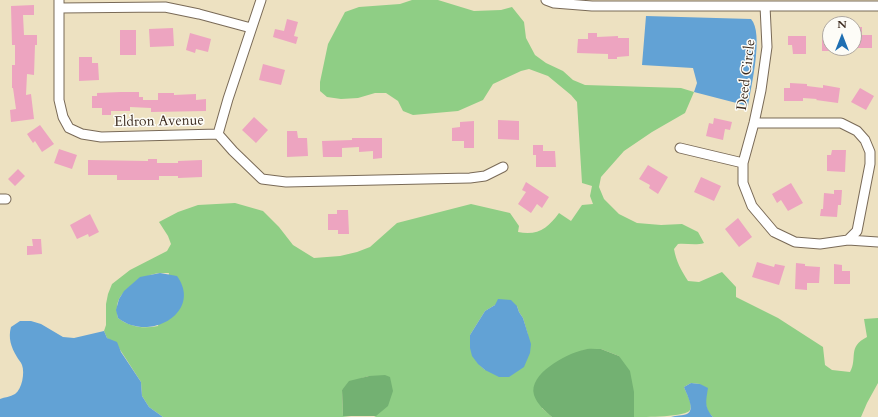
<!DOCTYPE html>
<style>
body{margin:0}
#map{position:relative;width:878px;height:417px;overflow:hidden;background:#ede1c1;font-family:Cardo,serif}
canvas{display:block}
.north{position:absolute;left:822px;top:16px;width:40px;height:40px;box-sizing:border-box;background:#fdfcf7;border:1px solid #afa8a0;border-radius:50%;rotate:0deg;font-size:11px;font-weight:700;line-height:16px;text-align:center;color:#3b2a1e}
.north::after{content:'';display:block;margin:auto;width:14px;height:18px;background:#1f6fb2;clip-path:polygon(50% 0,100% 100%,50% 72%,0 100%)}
</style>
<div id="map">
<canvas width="878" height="417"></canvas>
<div class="north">N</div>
</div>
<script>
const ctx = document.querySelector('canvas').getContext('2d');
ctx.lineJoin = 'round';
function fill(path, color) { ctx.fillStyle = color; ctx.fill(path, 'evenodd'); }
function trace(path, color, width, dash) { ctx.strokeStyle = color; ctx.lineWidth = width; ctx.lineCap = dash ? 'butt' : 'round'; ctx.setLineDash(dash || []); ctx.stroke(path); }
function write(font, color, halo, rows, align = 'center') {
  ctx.font = font + ' Cardo,serif'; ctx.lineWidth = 3; ctx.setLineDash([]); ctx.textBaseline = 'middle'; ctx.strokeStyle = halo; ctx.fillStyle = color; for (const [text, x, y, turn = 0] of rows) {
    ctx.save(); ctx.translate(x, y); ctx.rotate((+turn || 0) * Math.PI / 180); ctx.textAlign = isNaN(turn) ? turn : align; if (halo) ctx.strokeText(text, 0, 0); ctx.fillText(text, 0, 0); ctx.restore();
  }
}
fill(new Path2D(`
 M 412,0 L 438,0 L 474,11 L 501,10 L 512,7 L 524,22 L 526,38 L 535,55 L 546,63 L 563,71 L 573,80 L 585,85 L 681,88 L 694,92 L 685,113 L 652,132 L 624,151 L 601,177 L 599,187 L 604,199 L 619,214 L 637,223 L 661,225 L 682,224 L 698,232 L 704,243 C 695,246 687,243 678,244 L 674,249 C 676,261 681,270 688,281 L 699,282 L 722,272 L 736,287 L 736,297 L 778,318 L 823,347 L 825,365 L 832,370 L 850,372 C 858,358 847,347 867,337 L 864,319 L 878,318 L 878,383 L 867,403 L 861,417 L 713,417 L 708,412 L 700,384 L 691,383 L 684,387 C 686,393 693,403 690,410 C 687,417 644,417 634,417 L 633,406 L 619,356 L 601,349 L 583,350 L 542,408 L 552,417 L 374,417 L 376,416 L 369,376 L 362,378 L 342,390 L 343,416 L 351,417 L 163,417 L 149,407 L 142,396 L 141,382 L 117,345 L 107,338 L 104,331 L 106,325 L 106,304 L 108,294 L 112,284 L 130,270 L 167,251 L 171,244 L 168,236 L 159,222 L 178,212 L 198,205 L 235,203 L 263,211 L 279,227 L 293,245 L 314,258 L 340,256 L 357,252 L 370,247 L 397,223 L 471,204 L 510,213 L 519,226 L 518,232 C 538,236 548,228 559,213 L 571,221 L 582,205 L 593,204 L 590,196 L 592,186 L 582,183 L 577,102 L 571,95 L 548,76 L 529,69 L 521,71 L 493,84 L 483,100 L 458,111 L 413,115 L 403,111 L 398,101 L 386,93 L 375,93 L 358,98 L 341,99 L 327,97 L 320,91 L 320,82 L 328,44 L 345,12 L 359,7 L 400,4 ZM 160,273 L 169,273 L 158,326 C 143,329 130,327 118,318 C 114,299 122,292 137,283 C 146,277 149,274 160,273 ZM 495,305 L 517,306 L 519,312 L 523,318 L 528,335 L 485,370 C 473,360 470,350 470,335 L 485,311 Z`), '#8fce85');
fill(new Path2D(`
 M 601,349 L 619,356 L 630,371 L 634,392 L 634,417 L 552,417 C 545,411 537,404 534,395 C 528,374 566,354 583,350 C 588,348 595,349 601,349 Z
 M 385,375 L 390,377 L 393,391 L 388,406 L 376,416 L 343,416 L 342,390 L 349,381 L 369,376 Z`), '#73b172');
fill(new Path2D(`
 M 646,16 L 751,19 C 764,33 751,87 748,106 L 694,92 L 697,83 L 693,68 L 642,65 Z
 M 160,273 L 177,276 C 203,312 150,343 118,318 L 116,310 L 119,299 L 124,291 L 140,277 Z
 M 498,299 L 511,300 L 517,306 L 519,312 L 523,318 L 531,344 L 530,353 L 524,367 L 509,377 L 499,377 L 485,370 L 478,364 L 472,356 L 470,348 L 470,335 L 485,311 L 495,305 Z
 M 20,321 L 31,321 L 41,324 L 63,337 L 74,338 L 104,331 L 107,338 L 117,342 L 121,352 L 141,382 L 142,396 L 149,407 L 163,417 L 0,417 L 0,399 C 5,397 10,397 15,394 C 22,389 25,373 22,365 C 21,362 18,359 17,357 C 11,347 8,338 11,327 Z
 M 691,383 L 700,384 L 708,388 C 706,401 704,407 713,417 L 671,417 C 676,415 683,416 687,414 C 696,410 686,393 684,387 Z`), '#62a2d5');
fill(new Path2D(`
 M 34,5 L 34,15 L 23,15 L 24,35 L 37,35 L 37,45 L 35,45 L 34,75 L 27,74 L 26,95 L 31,94 L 34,119 L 11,122 L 10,110 L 16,109 L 13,88 L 12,88 L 12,65 L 15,65 L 15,45 L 12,45 L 11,6 Z
 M 287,19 L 298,22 L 294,36 L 298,37 L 296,44 L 273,37 L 275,29 L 284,31 Z
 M 854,27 L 862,27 L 862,35 L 872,35 L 872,48 L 854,48 Z
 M 173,28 L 174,46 L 150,47 L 149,29 Z
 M 120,30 L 136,30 L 136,55 L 120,55 Z
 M 190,33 L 211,39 L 208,52 L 196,49 L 195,53 L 186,50 Z
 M 588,33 L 597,33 L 597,37 L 618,36 L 618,38 L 629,38 L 629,56 L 617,57 L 617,59 L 608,59 L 608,54 L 577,53 L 578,39 L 588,39 Z
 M 788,36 L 806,36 L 806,54 L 793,54 L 792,45 L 788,45 Z
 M 822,39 L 830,39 L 830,51 L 822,51 Z
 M 79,57 L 92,57 L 92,63 L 98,63 L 99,80 L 79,81 Z
 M 263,64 L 285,70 L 281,85 L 259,80 Z
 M 790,83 L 807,84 L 807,86 L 823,88 L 823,85 L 840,88 L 838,103 L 816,100 L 817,99 L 803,98 L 803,101 L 784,101 L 784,88 L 790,88 Z
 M 860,88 L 874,96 L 866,110 L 851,102 Z
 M 121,92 L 139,92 L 139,97 L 143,97 L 143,100 L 158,100 L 158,93 L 174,93 L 174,95 L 196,94 L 196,100 L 206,99 L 206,111 L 151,112 L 151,108 L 130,107 L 130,111 L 111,111 L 111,115 L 102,115 L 102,108 L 92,108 L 92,96 L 97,96 L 97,93 Z
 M 254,117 L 268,130 L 256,143 L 242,130 Z
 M 714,118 L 732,122 L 730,130 L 725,129 L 723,140 L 706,136 L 709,123 L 713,124 Z
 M 498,120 L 519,121 L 519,140 L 498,139 Z
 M 474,121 L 474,148 L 464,148 L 464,141 L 452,141 L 452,128 L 460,127 L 460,122 Z
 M 40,125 L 54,144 L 42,152 L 35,141 L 33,143 L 27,134 Z
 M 287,131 L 297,131 L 298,138 L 307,138 L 308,156 L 287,157 Z
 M 352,138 L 382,138 L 382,158 L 373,159 L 373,151 L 359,152 L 359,147 L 342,148 L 342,157 L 323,157 L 322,141 L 352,140 Z
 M 533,145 L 543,145 L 543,151 L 555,151 L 556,167 L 536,167 L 536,155 L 533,155 Z
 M 59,149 L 77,155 L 72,169 L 54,163 Z
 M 832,150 L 846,150 L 845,172 L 827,171 L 827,155 L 831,155 Z
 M 148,159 L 157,159 L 157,163 L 178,163 L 178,161 L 202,160 L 202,177 L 178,178 L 178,176 L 159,176 L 159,180 L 117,180 L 117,175 L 88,175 L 88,160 L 148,161 Z
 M 648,165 L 668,177 L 658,194 L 649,188 L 650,185 L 639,179 Z
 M 18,169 L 25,176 L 15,186 L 8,179 Z
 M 701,177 L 721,186 L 714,201 L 694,192 Z
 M 526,182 L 549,197 L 542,208 L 537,204 L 531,213 L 518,204 L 526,192 L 522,190 Z
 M 791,183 L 803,203 L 788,211 L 781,200 L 777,203 L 772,194 Z
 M 834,190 L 842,190 L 841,205 L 838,205 L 837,217 L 820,216 L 821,209 L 823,209 L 824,193 L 834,194 Z
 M 337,210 L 348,210 L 349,234 L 338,234 L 338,230 L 328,230 L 328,214 L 337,214 Z
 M 90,214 L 99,232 L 89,237 L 88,234 L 77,239 L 70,225 Z
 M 738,218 L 752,237 L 739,247 L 725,229 Z
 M 32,239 L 41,239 L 42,254 L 27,255 L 27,246 L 33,246 Z
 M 757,262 L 774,267 L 775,264 L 785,266 L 779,285 L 752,277 Z
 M 796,263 L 805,264 L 805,266 L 820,267 L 819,283 L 807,283 L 807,290 L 795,289 Z
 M 834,264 L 842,265 L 842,271 L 850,271 L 850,284 L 834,284 Z`), '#eda4c0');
const minor = new Path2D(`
 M 59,0 L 59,100 L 63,117 L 69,128 L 82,134 L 101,137 L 218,134 L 233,151 L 262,179 L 286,182 L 470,178 L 485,176 L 503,167
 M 546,0 L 554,3 L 592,6 L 878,6
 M 60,8 L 165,7 L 199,14 L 251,28
 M 754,123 L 841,123 L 857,131 L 865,140 L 870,152 L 870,164 L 857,231 L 848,240 L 820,244 L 795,242 L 774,232 L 752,206 L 743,183 L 743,163 L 754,123 L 761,90 L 767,47 L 765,6
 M 218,134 L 228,99 L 261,0
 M 680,148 L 743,163
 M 0,199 L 6,199
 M 848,240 L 878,242`);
trace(minor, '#796a57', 11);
trace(minor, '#fff', 9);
write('14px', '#3b2a1e', '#fdfcf7', [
 ["Deed Circle",747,75,-83],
 ["Eldron Avenue",159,122,-1]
]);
</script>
